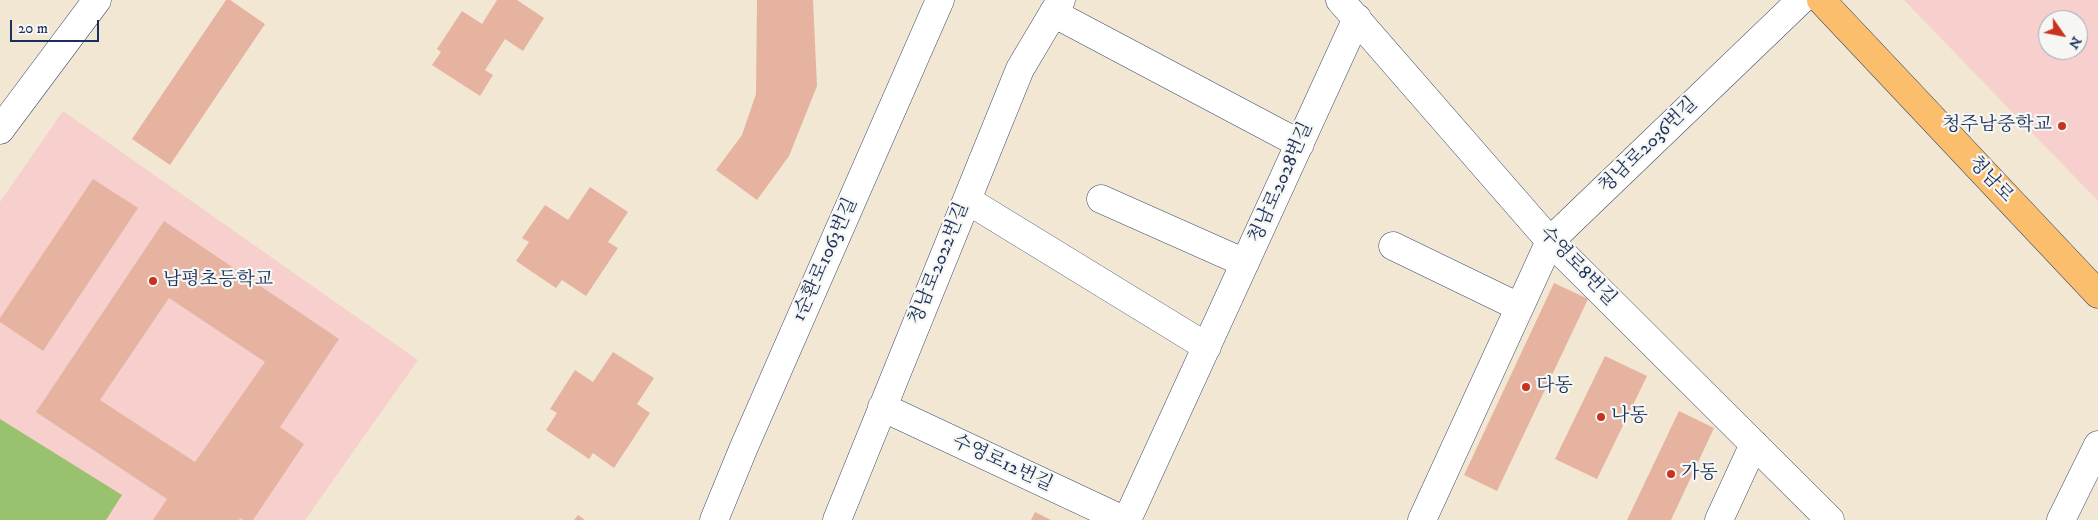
<!DOCTYPE html>
<meta charset="utf-8">
<style>
body{margin:0}
#map{position:relative;width:2098px;height:520px;overflow:hidden;background:#f2e7d2;font-family:"IM FELL DW Pica",serif}
canvas{display:block}
.north{position:absolute;left:2038px;top:10px;width:50px;height:50px;box-sizing:border-box;background:#f6f6f2;border:1px solid #9ea6b7;border-radius:50%;rotate:123deg;font-size:14px;font-weight:700;line-height:20px;text-align:center;color:#1b2f5e}
.north::after{content:'';display:block;margin:auto;width:18px;height:22px;background:#c8321e;clip-path:polygon(50% 0,100% 100%,50% 72%,0 100%)}
.scale{position:absolute;left:10px;top:20px;width:89px;height:22px;box-sizing:border-box;border:2px solid #1b2f5e;border-top:0;padding-left:6px;font-size:15px;line-height:18px;white-space:nowrap;color:#1b2f5e;-webkit-text-stroke:4px #f6f6f2;paint-order:stroke}
</style>
<div id="map">
<canvas width="2098" height="520"></canvas>
<div class="north">N</div>
<div class="scale">20 m</div>
</div>
<script>
const ctx = document.querySelector('canvas').getContext('2d');
ctx.lineJoin = 'round';
function fill(path, color) { ctx.fillStyle = color; ctx.fill(path, 'evenodd'); }
function trace(path, color, width, dash) { ctx.strokeStyle = color; ctx.lineWidth = width; ctx.lineCap = dash ? 'butt' : 'round'; ctx.setLineDash(dash || []); ctx.stroke(path); }
function write(font, color, halo, rows, align = 'center') {
  ctx.font = font + ' "IM FELL DW Pica","Noto Serif KR",serif'; ctx.lineWidth = 4.5; ctx.setLineDash([]); ctx.textBaseline = 'middle'; ctx.strokeStyle = halo; ctx.fillStyle = color; for (const [text, x, y, turn = 0] of rows) {
    ctx.save(); ctx.translate(x, y); ctx.rotate((+turn || 0) * Math.PI / 180); ctx.textAlign = isNaN(turn) ? turn : align; if (halo) ctx.strokeText(text, 0, 0); ctx.fillText(text, 0, 0); ctx.restore();
  }
}
fill(new Path2D(`
 M 1904,0 L 2098,0 L 2098,201 ZM 2048,20 L 2078,20 L 2078,50 L 2048,50 Z
 M 63,111 L 418,360 L 305,520 L 0,520 L 0,202 Z`), '#f7d0ce');
fill(new Path2D(`
 M 0,419 L 122,495 L 106,520 L 0,520 Z`), '#98c26e');
fill(new Path2D(`
 M 226,0 L 230,0 L 265,24 L 170,165 L 132,139 Z
 M 497,0 L 517,0 L 544,18 L 523,51 L 505,39 L 485,70 L 493,75 L 480,96 L 432,65 L 441,52 L 437,49 L 462,11 L 482,24 Z
 M 757,0 L 813,0 L 817,86 L 789,156 L 757,200 L 716,170 L 742,135 L 756,94 Z
 M 93,179 L 138,208 L 43,351 L 0,322 L 0,318 Z
 M 590,187 L 628,212 L 608,242 L 618,248 L 586,296 L 562,280 L 556,288 L 516,261 L 529,242 L 522,238 L 545,205 L 568,220 Z
 M 164,221 L 339,339 L 280,427 L 304,444 L 253,520 L 243,520 L 240,518 L 239,520 L 153,520 L 167,499 L 36,412 ZM 169,298 L 265,362 L 195,462 L 100,400 Z
 M 1554,283 L 1588,299 L 1497,491 L 1464,475 Z
 M 613,352 L 654,378 L 637,404 L 650,413 L 614,468 L 593,453 L 589,459 L 546,430 L 557,413 L 550,409 L 575,370 L 593,382 Z
 M 1605,356 L 1647,376 L 1597,479 L 1555,459 Z
 M 1679,411 L 1714,428 L 1671,520 L 1627,520 Z
 M 1035,512 L 1051,520 L 1031,520 Z
 M 578,515 L 585,520 L 574,520 Z`), '#e6b3a1');
const minor = new Path2D(`
 M 1340,0 L 1550,241 L 1830,520
 M 1053,13 L 1300,144
 M 0,130 L 97,0
 M 1101,199 L 1245,263
 M 967,200 L 1207,347
 M 1393,246 L 1519,307
 M 882,407 L 1123,520
 M 714,520 L 744,447 L 940,0
 M 837,520 L 1020,69 L 1061,0
 M 1127,520 L 1357,18
 M 1422,520 L 1550,241 L 1801,0
 M 1719,520 L 1754,444
 M 2061,520 L 2098,445`);
const major = new Path2D(`
 M 1821,0 L 2098,294`);
trace(minor, '#3b4b6f', 29);
trace(major, '#3b4b6f', 29);
trace(minor, '#fff', 28);
trace(major, '#fabe6d', 28);
for (const [x, y, r, color] of [
 [2062,126,5,"#c8321e"],
 [153,281,5,"#c8321e"],
 [1526,387,5,"#c8321e"],
 [1601,417,5,"#c8321e"],
 [1671,474,5,"#c8321e"]
]) { const dot = new Path2D(); dot.arc(x, y, r, 0, 2 * Math.PI); ctx.fillStyle = color; ctx.fill(dot); trace(dot, '#f6f6f2', 2); }
write('19px', '#1b2f5e', '#f6f6f2', [
 ["청주남중학교",2052,126,"right"],
 ["남평초등학교",163,281],
 ["다동",1536,387],
 ["나동",1611,417],
 ["가동",1681,474]
], 'left');
write('19px', '#1b2f5e', '#f6f6f2', [
 ["청남로2036번길",1649,146,-44],
 ["청남로",1990,180,47],
 ["청남로2028번길",1282,183,-66],
 ["1순환로1063번길",826,260,-66],
 ["청남로2022번길",940,264,-68],
 ["수영로8번길",1577,267,46],
 ["수영로12번길",1002,464,25]
]);
</script>
